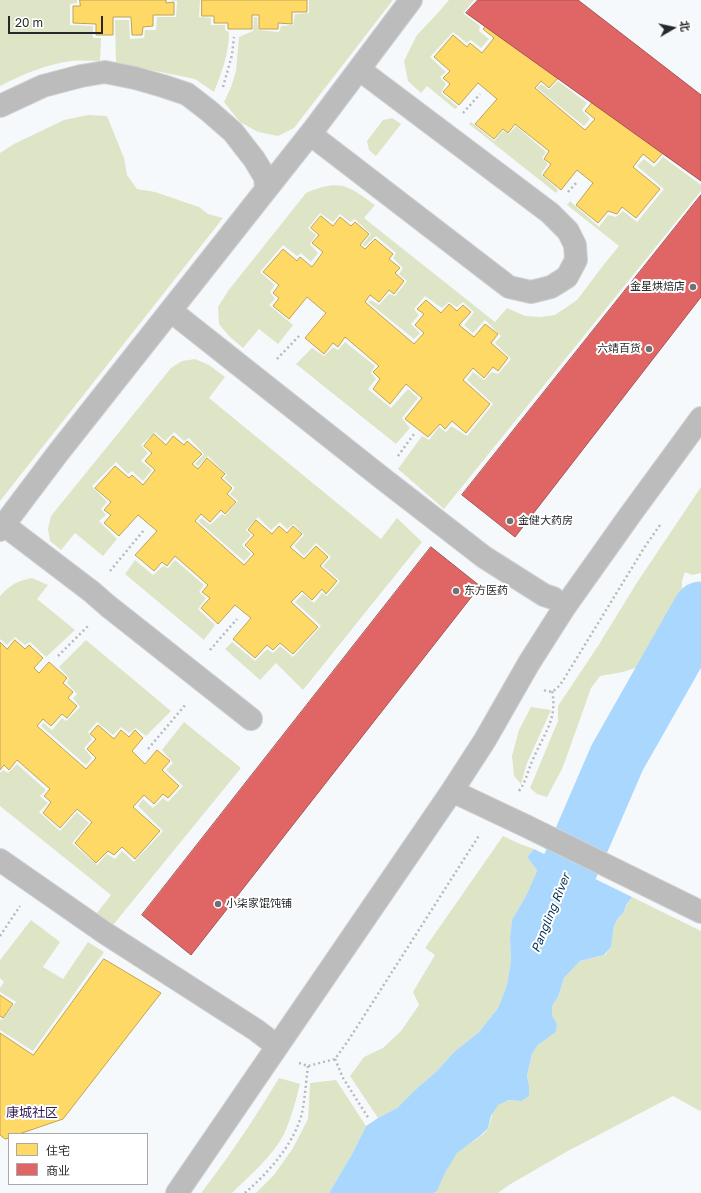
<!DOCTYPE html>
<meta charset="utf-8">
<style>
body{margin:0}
#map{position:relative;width:701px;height:1193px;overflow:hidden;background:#f6f9fc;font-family:"Golos Text","Noto Sans SC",sans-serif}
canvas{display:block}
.legend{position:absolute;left:8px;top:1133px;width:140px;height:52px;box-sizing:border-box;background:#fff;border:1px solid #a8a9aa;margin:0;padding:5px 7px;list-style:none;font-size:12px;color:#26282a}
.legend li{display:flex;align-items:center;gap:8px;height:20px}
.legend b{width:20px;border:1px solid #a8a9aa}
.north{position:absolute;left:653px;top:8px;width:40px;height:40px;-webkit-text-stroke:3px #fff;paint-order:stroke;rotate:81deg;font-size:11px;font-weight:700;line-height:16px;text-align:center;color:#26282a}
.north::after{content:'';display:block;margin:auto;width:14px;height:18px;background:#26282a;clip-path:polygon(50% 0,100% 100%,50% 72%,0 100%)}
.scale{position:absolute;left:8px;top:16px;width:95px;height:18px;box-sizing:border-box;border:2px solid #26282a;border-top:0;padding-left:5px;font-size:12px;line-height:14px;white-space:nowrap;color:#26282a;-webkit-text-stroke:3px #fff;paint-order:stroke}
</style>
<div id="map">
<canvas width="701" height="1193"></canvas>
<ul class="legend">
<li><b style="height:11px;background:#ffd966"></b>住宅</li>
<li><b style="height:11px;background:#e06666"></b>商业</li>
</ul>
<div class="north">北</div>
<div class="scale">20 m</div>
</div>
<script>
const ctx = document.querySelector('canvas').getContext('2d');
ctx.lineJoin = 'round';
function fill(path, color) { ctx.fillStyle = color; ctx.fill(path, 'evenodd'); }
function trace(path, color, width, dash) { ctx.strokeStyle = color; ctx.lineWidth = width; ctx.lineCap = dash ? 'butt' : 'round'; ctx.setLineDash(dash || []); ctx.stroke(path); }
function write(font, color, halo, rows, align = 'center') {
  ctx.font = font + ' "Golos Text","Noto Sans SC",sans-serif'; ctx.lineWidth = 4; ctx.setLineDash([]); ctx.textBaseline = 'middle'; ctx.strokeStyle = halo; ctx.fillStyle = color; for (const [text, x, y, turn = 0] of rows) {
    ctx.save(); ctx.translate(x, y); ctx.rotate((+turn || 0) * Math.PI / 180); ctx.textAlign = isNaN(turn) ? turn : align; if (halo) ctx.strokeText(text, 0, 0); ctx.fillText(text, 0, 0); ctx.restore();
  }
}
fill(new Path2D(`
 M 0,0 L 77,0 L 77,3 L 70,4 L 70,25 L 93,26 L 93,38 L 101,38 L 100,61 C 90,61 80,60 71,61 C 47,64 21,75 0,86 Z
 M 169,0 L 200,0 L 199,17 L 211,18 L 211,25 L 225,25 L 225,30 L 229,32 C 229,53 222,72 214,92 L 195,79 L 116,63 L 115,20 L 129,20 L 130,39 L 144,38 L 145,30 L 156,30 L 157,17 L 176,17 L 177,1 Z
 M 309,0 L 393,0 L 294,128 L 278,136 L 258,132 L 240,122 L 224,102 L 231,87 L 236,71 L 239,37 L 253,31 L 254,17 L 257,17 L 258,30 L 279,32 L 281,26 L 293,25 L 295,14 L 309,13 Z
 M 449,0 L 474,0 L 463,13 L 480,26 L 479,31 L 489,39 L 481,48 L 471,40 L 467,43 L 453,32 L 430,57 L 446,72 L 440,77 L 446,84 L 441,93 L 458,107 L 455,109 L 427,86 L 421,93 L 408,81 L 404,61 L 417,35 L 436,15 Z
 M 558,81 L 587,103 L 582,110 L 590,119 L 584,126 L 537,88 L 541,84 L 549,90 Z
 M 88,115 L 107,116 L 124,158 L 127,175 L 137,189 L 155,192 L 199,207 L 208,214 L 223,218 L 0,501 L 0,153 L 14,144 L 64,120 Z
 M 392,118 L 401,124 L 376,156 L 369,150 L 367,141 L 383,120 Z
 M 471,122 L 494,141 L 503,131 L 509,134 L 516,126 L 546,152 L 542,158 L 548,164 L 541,174 L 558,190 L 556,193 L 469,124 Z
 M 663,157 L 701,185 L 701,191 L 444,509 L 398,469 L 422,436 L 429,440 L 439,427 L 446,432 L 451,426 L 467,436 L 493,404 L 467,380 L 473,372 L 484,380 L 492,372 L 498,374 L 511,359 L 495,343 L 501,336 L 485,320 L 473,333 L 464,325 L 474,312 L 463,302 L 457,307 L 449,302 L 442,308 L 425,296 L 414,309 L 419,315 L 411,324 L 420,333 L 414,339 L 368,302 L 371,300 L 379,305 L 389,294 L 395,296 L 407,281 L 399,274 L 403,268 L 393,258 L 396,253 L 376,236 L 365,246 L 362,245 L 371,234 L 355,219 L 350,222 L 340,214 L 333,222 L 320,213 L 308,228 L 316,235 L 310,244 L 318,253 L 311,262 L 301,253 L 297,256 L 283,245 L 260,272 L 275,285 L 270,292 L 275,299 L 269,305 L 293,325 L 278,344 L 259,329 L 243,348 L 229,336 L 219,324 L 218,307 L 228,291 L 306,193 C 340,179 347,185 375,205 L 364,218 L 495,322 L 507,308 L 525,316 L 540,317 L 555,315 L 577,300 L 605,263 L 619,246 L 567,205 L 570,201 L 599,227 L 608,215 L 616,217 L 623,211 L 637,222 L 664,189 L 637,166 L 644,159 L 654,167 Z
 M 345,342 L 375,366 L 371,373 L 376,379 L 368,389 L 391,408 L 408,389 L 418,398 L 402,418 L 410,428 L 396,444 L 296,364 L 312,348 L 324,356 L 333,347 L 338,350 Z
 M 195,359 L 209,365 L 225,377 L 209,398 L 381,539 L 397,518 L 422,542 L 303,690 L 276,663 L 260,680 L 225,649 L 232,642 L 255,661 L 267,649 L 273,653 L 280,646 L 293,657 L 321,626 L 295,602 L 303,594 L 314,603 L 322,593 L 327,596 L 340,581 L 323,566 L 331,557 L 316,543 L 304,556 L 294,546 L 304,535 L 294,524 L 287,529 L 280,522 L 271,530 L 258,517 L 246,530 L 251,535 L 242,545 L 251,554 L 244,561 L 198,521 L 202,518 L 210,525 L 222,514 L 225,516 L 238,501 L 230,494 L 235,488 L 224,478 L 227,475 L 208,456 L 198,466 L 195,464 L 204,454 L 189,438 L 184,441 L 174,432 L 165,441 L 155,432 L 141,445 L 148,453 L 141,461 L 152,470 L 143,481 L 132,471 L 128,474 L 116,462 L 92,486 L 107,502 L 101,509 L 106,515 L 99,521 L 117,539 L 103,556 L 75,533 L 61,550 L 50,541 L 48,529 L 51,516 L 171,368 L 182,361 Z
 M 701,487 L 701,573 L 692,575 L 685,572 L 682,581 L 682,588 L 686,599 L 683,613 L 675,629 L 666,640 L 647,662 L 635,668 L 623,672 L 600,676 L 591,688 L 568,753 L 562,769 L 547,797 L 537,794 L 530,788 L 558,721 L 558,706 L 598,646 L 636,584 Z
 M 135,560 L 153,575 L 163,566 L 168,568 L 175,560 L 204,585 L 199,592 L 206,598 L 198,609 L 215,625 L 204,640 L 125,574 Z
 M 32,578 L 48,585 L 37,599 L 75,630 L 46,657 L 30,642 L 25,645 L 15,637 L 7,645 L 0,639 L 0,596 C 10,585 17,581 32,578 Z
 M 86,640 L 171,711 L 146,736 L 136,728 L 129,733 L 121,727 L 113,735 L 97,722 L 88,732 L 92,739 L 84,748 L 92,758 L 86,765 L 41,726 L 43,723 L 52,730 L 62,718 L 66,721 L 80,707 L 73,698 L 77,694 L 67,683 L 69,678 L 59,667 Z
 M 531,707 L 551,710 L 527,763 L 521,784 L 514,776 L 512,756 L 519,730 Z
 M 184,722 L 241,768 L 113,925 L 97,913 L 111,895 L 0,806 L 0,773 L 3,770 L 8,773 L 17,764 L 46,790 L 40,796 L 48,803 L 39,812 L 60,831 L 77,812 L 89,823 L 72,843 L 97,865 L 107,854 L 115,859 L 122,851 L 134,862 L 163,831 L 138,806 L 143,799 L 153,808 L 163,798 L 168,802 L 183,786 L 166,770 L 173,763 L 162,750 Z
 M 503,836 L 520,844 L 534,849 L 527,857 L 539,873 L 512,920 L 510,937 L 511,961 L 507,985 L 498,1008 L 479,1032 L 454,1052 L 437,1071 L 416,1089 L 397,1108 L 378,1118 L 350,1076 L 364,1057 L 383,1048 L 401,1031 L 419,1005 L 413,992 L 435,955 L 425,948 Z
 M 632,897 L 701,931 L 701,1110 L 700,1111 L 673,1096 L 566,1152 L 509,1185 L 498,1193 L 433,1193 L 437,1191 C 442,1180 449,1162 457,1153 C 466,1144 482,1139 488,1128 C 492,1121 491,1111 498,1105 C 504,1099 513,1100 521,1101 L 529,1086 L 527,1076 L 532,1054 L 538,1045 L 556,1032 L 557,1024 L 552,1015 L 552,1006 L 558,997 L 564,978 L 580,961 L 605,955 L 611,947 L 614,926 L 618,918 L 624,912 L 626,905 Z
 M 31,920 L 60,942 L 43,967 L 63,979 L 88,942 L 104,952 L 33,1051 L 0,1030 L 0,1019 L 2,1020 L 16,1002 L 0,992 L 0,988 L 4,982 L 0,978 L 0,960 Z
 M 279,1078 L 300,1084 C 296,1100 291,1119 284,1134 C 272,1157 250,1175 232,1193 L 201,1193 C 229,1157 255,1118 279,1078 Z
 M 336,1080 L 366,1126 L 351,1156 L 329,1193 L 256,1193 L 274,1175 L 293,1148 L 308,1119 L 310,1083 Z`), '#dde5c6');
fill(new Path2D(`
 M 534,849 L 632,897 L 626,905 L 624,912 L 618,918 L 614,926 L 611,947 L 604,955 L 580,961 L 564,978 L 558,997 L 552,1006 L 552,1015 L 557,1024 L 556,1032 L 538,1045 L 532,1054 L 527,1076 L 529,1086 L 529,1096 L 521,1101 L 509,1100 L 498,1105 L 491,1116 L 488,1128 L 480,1136 L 457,1153 L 446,1171 L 437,1191 L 433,1193 L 329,1193 L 351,1156 L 366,1126 L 378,1118 L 397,1108 L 416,1089 L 437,1071 L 454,1052 L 479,1032 L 498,1008 L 507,985 L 511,961 L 510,937 L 512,920 L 539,873 L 527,857 Z`), '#aad7fe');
const homes = new Path2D(`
 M 80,0 L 166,0 L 166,3 L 174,2 L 174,15 L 153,15 L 153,26 L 143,27 L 142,35 L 132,35 L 131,17 L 113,17 L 113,35 L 96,35 L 96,24 L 73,23 L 73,6 L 80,6 Z
 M 202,0 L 307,0 L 307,12 L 292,12 L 292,24 L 278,23 L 278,29 L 259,29 L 259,15 L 252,15 L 252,29 L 228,29 L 228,23 L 214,23 L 214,16 L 202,16 Z
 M 491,2 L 503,12 L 511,3 L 521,12 L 525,8 L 539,20 L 530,31 L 536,35 L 545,24 L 563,40 L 559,44 L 570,53 L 565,59 L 575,67 L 564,79 L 560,76 L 549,88 L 541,81 L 535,88 L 585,130 L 595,119 L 585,111 L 594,100 L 588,95 L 596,86 L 612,99 L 619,90 L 627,97 L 633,90 L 641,97 L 630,111 L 644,123 L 656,109 L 668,120 L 661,129 L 678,144 L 668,157 L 663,153 L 654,163 L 643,154 L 633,167 L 660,189 L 636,218 L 622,207 L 617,214 L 608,211 L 598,223 L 576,205 L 593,183 L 577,170 L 561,190 L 543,175 L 551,164 L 544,159 L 549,151 L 515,124 L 508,133 L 503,129 L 494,139 L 475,124 L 497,99 L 478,83 L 459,105 L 443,92 L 450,84 L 443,78 L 450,71 L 434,57 L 453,35 L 467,47 L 470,43 L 482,53 L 494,38 L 483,29 L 490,21 L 481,14 Z
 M 321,216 L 333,226 L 340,217 L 351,226 L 355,222 L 369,234 L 360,245 L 365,249 L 375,239 L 393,254 L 389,259 L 400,268 L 395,273 L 404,281 L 394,294 L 389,290 L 379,302 L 370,295 L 365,302 L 414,344 L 424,333 L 415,325 L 424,314 L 417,309 L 426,300 L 441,313 L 449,304 L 457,311 L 463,305 L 471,312 L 459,325 L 474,337 L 485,324 L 498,334 L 491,343 L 508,358 L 498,371 L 493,367 L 484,378 L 473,368 L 463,380 L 490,404 L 466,433 L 452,421 L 445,429 L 440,424 L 428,437 L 405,419 L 422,398 L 406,384 L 390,404 L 373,389 L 380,379 L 373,372 L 379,366 L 345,337 L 338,347 L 333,343 L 324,354 L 305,338 L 326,313 L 307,297 L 289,319 L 273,306 L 279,298 L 273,293 L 279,285 L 263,272 L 283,249 L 297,261 L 300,257 L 312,267 L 323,252 L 312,243 L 319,235 L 311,228 Z
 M 154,434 L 166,445 L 173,436 L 184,445 L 187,441 L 202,454 L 192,464 L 198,469 L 207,458 L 225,474 L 221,478 L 232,488 L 227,494 L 236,502 L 225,514 L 221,510 L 210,522 L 201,514 L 195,521 L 244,565 L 254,554 L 245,545 L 254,535 L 248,530 L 256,520 L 272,534 L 279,526 L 287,533 L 293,526 L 302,534 L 290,547 L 304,559 L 316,546 L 328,557 L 320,566 L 337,581 L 326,594 L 322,589 L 312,600 L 302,591 L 291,602 L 318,627 L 293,654 L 280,643 L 273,650 L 267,645 L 255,658 L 233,639 L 251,618 L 235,605 L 218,624 L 201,608 L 210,598 L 202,592 L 208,585 L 175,556 L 167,566 L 162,562 L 154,571 L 135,555 L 157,531 L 138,515 L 119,536 L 104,523 L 111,515 L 104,510 L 111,502 L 95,488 L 115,466 L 129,478 L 132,475 L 143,485 L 155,470 L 145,461 L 152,453 L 144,446 Z
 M 15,640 L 25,649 L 29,645 L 43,658 L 34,668 L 39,673 L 49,662 L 67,678 L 63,683 L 73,692 L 68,698 L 77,706 L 67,718 L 62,714 L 51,726 L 43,719 L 37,726 L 86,769 L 96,758 L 87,749 L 96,739 L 90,734 L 98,725 L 114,739 L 121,730 L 129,737 L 135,730 L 143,738 L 132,751 L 145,764 L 157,750 L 170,761 L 162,770 L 179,786 L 168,798 L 163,794 L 154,804 L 144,795 L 133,807 L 160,831 L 135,859 L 122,847 L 114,855 L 108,851 L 96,863 L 75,843 L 92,822 L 77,809 L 60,828 L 43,813 L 51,802 L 44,796 L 50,789 L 17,760 L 9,770 L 4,765 L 0,770 L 0,642 L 7,649 Z
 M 104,959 L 161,993 L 63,1119 L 19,1134 L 9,1134 L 9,1138 L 5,1139 L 0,1135 L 0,1033 L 33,1055 Z
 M 0,995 L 13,1004 L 3,1018 L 0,1016 Z`);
fill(homes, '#ffd966');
trace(homes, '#bea454', 1);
const shops = new Path2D(`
 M 478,0 L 578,0 L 701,95 L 701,181 L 466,13 Z
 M 701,195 L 701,297 L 515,537 L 462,495 Z
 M 431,547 L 480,586 L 191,955 L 142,915 Z`);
fill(shops, '#e06666');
trace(shops, '#a85354', 1);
trace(new Path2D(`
 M 540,940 L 553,906 L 617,758 L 701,610`), '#aad7fe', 57);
const minor = new Path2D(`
 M 0,106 L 43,86 L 81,76 L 105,72 L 135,78 L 163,86 L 187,94 L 209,111 L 233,132 L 254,159 L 265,177 L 266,189
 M 310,134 L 509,287 L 531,292 L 551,287 L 567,277 L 576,260 L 575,245 L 568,231 L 550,213 L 360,70
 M 171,311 L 382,478 L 484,557 L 544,595 L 553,598
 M 4,525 L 92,592 L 108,606 L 251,719
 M 0,530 L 58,453 L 314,129 L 411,0
 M 452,791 L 526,826 L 701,912
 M 0,860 L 105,933 L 256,1030 L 277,1046
 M 177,1193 L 452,791 L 485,740 L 529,663 L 564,608 L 630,515 L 701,418`);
trace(minor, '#d1d3d5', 24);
trace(new Path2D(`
 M 223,87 L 232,55 L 234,37
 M 463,113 L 480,94
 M 568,192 L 577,182
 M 277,359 L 299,336
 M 398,456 L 414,434
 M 110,571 L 144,530
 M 210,650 L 237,619
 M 58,656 L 89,625
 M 544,690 C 554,695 559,686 564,679 L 644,548 L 660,525
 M 148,749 L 186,704
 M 519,791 C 527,780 528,769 534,757 C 544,734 558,718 552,691
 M 0,936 L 20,906
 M 335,1059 L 343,1078 L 369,1119
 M 299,1063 L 308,1066 L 335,1059 L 348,1041 L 480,834
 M 245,1193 C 269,1172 294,1144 302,1113 C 305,1098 306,1081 308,1066`), '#b7b8b9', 2.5, [2, 3]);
trace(minor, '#bcbcbd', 22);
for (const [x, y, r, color] of [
 [693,287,4,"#6f7174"],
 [649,349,4,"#6f7174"],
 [510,521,4,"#6f7174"],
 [456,591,4,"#6f7174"],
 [218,904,4,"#6f7174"]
]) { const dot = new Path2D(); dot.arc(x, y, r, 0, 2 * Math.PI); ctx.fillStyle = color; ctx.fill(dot); trace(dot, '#fff', 1.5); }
write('11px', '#26282a', '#fff', [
 ["金星烘焙店",685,287,"right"],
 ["六靖百货",641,349,"right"],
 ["金健大药房",518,521],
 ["东方医药",464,591],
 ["小柒家馄饨铺",226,904]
], 'left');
write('italic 12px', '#003153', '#fff', [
 ["Pangling River",551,913,-68]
]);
write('13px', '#2c1b55', '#fff', [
 ["康城社区",32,1113]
]);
</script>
